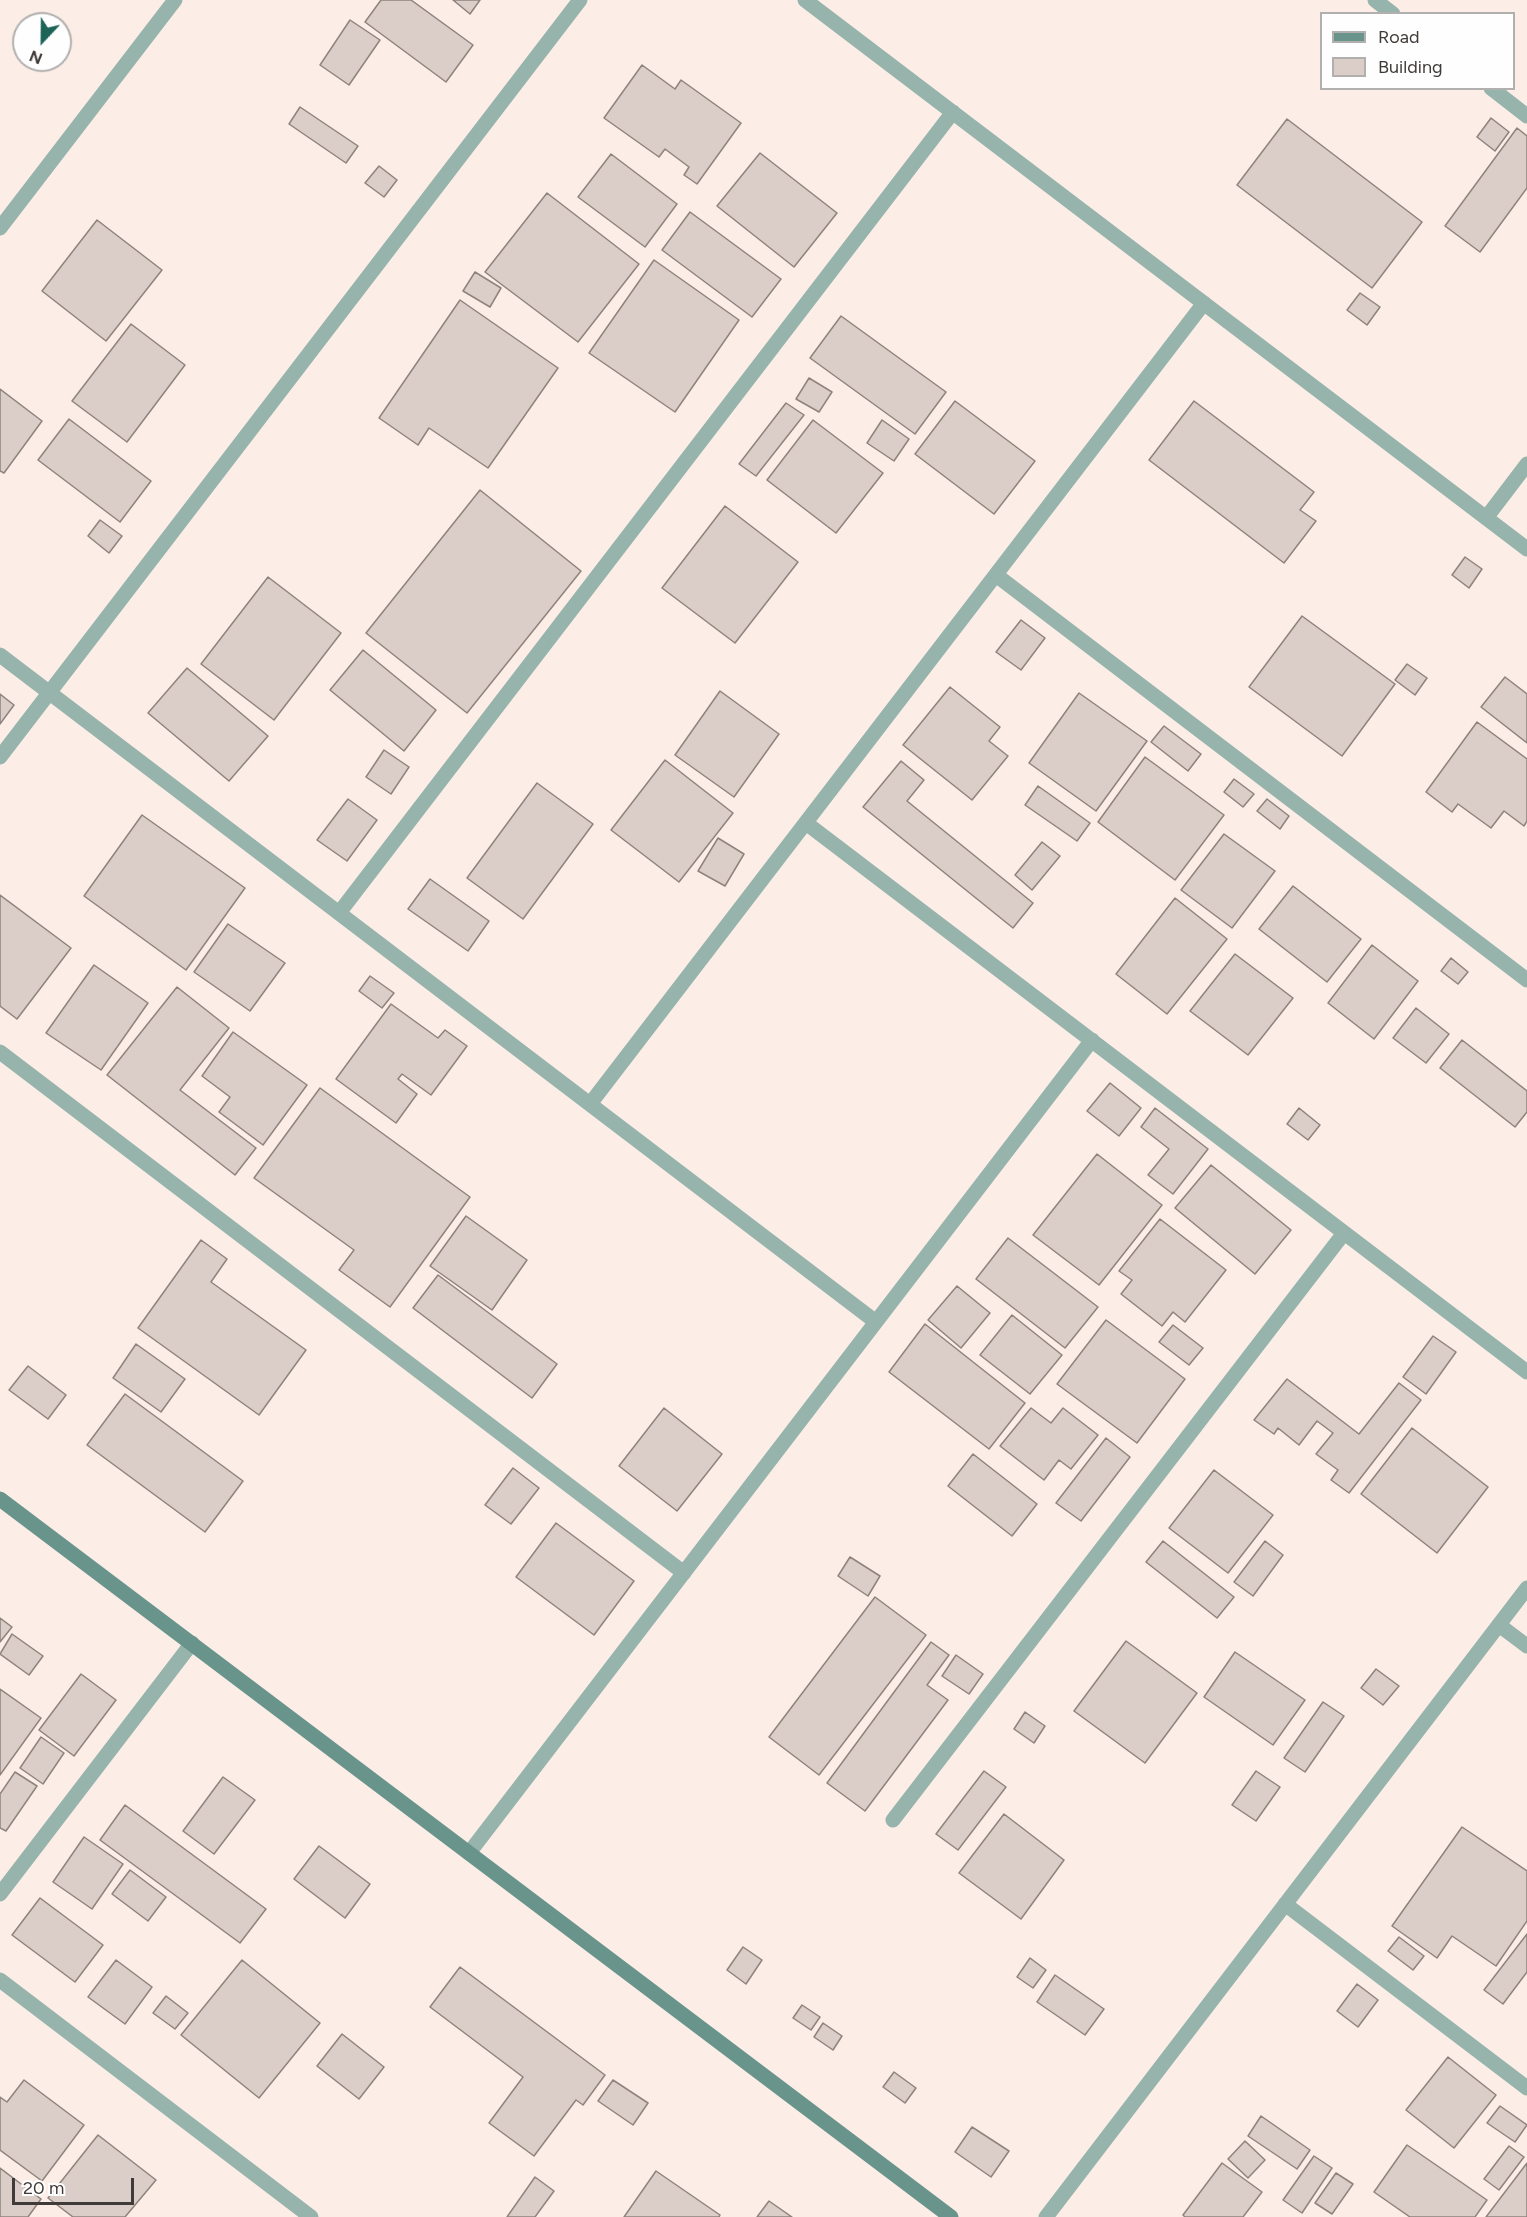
<!DOCTYPE html>
<style>
body{margin:0}
#map{position:relative;width:1527px;height:2217px;overflow:hidden;background:#fceee7;font-family:Figtree,sans-serif}
canvas{display:block}
.legend{position:absolute;left:1320px;top:12px;width:195px;height:78px;box-sizing:border-box;background:#fefefe;border:2px solid #b2b0af;margin:0;padding:8px 10px;list-style:none;font-size:18px;color:#403b39}
.legend li{display:flex;align-items:center;gap:12px;height:30px}
.legend b{width:30px;border:2px solid #b2b0af}
.north{position:absolute;left:12px;top:12px;width:60px;height:60px;box-sizing:border-box;background:#fefefe;border:2px solid #b2b0af;border-radius:50%;rotate:202deg;font-size:16px;font-weight:700;line-height:24px;text-align:center;color:#403b39}
.north::after{content:'';display:block;margin:auto;width:21px;height:27px;background:#1c6458;clip-path:polygon(50% 0,100% 100%,50% 72%,0 100%)}
.scale{position:absolute;left:12px;top:2178px;width:122px;height:27px;box-sizing:border-box;border:3px solid #403b39;border-top:0;padding-left:8px;font-size:18px;line-height:21px;white-space:nowrap;color:#403b39;-webkit-text-stroke:4px #fefefe;paint-order:stroke}
</style>
<div id="map">
<canvas width="1527" height="2217"></canvas>
<ul class="legend">
<li><b style="height:8px;background:#68948b"></b>Road</li>
<li><b style="height:16px;background:#dbcdc7"></b>Building</li>
</ul>
<div class="north">N</div>
<div class="scale">20 m</div>
</div>
<script>
const ctx = document.querySelector('canvas').getContext('2d');
ctx.lineJoin = 'round';
function fill(path, color) { ctx.fillStyle = color; ctx.fill(path, 'evenodd'); }
function trace(path, color, width, dash) { ctx.strokeStyle = color; ctx.lineWidth = width; ctx.lineCap = dash ? 'butt' : 'round'; ctx.setLineDash(dash || []); ctx.stroke(path); }
const building = new Path2D(`
 M 381,0 L 411,0 L 473,45 L 446,82 L 365,22 Z
 M 453,0 L 480,0 L 470,14 Z
 M 350,20 L 380,40 L 349,85 L 320,65 Z
 M 642,65 L 675,89 L 681,80 L 741,123 L 697,184 L 684,175 L 689,167 L 665,149 L 659,157 L 604,118 Z
 M 300,107 L 358,146 L 346,163 L 289,124 Z
 M 1491,118 L 1509,132 L 1495,151 L 1477,137 Z
 M 1287,119 L 1422,222 L 1372,288 L 1237,185 Z
 M 1517,128 L 1527,136 L 1527,188 L 1480,252 L 1445,226 Z
 M 760,153 L 837,213 L 794,267 L 717,206 Z
 M 611,154 L 677,204 L 645,247 L 578,197 Z
 M 379,166 L 397,180 L 384,197 L 365,183 Z
 M 547,193 L 639,264 L 578,342 L 485,272 Z
 M 690,212 L 781,279 L 752,317 L 662,250 Z
 M 97,220 L 162,270 L 106,341 L 42,291 Z
 M 654,260 L 739,320 L 675,412 L 589,353 Z
 M 475,272 L 501,288 L 490,307 L 463,291 Z
 M 1360,293 L 1380,307 L 1367,325 L 1347,310 Z
 M 460,300 L 558,368 L 488,468 L 429,428 L 418,445 L 379,418 Z
 M 841,316 L 946,392 L 915,434 L 810,358 Z
 M 131,324 L 185,365 L 127,442 L 72,401 Z
 M 809,378 L 832,392 L 819,412 L 796,399 Z
 M 0,389 L 42,421 L 4,473 L 0,471 Z
 M 955,401 L 1035,461 L 994,514 L 915,454 Z
 M 1194,401 L 1314,492 L 1300,510 L 1316,521 L 1284,563 L 1149,460 Z
 M 786,403 L 804,415 L 756,476 L 739,464 Z
 M 69,419 L 151,481 L 120,522 L 38,460 Z
 M 813,420 L 883,473 L 836,533 L 767,480 Z
 M 882,420 L 909,439 L 894,461 L 867,443 Z
 M 480,490 L 581,571 L 467,713 L 366,633 Z
 M 725,506 L 798,562 L 735,643 L 662,588 Z
 M 100,520 L 122,536 L 109,553 L 88,536 Z
 M 1465,557 L 1482,569 L 1469,588 L 1452,575 Z
 M 268,577 L 341,633 L 274,720 L 201,664 Z
 M 1302,616 L 1395,684 L 1342,756 L 1249,687 Z
 M 1021,620 L 1045,638 L 1021,670 L 996,652 Z
 M 363,650 L 436,710 L 404,751 L 330,690 Z
 M 1407,664 L 1427,678 L 1415,695 L 1395,680 Z
 M 187,668 L 268,736 L 229,781 L 148,713 Z
 M 1505,677 L 1527,694 L 1527,743 L 1481,707 Z
 M 950,687 L 1000,727 L 989,741 L 1008,756 L 972,800 L 903,745 Z
 M 720,691 L 779,734 L 734,797 L 675,755 Z
 M 1079,693 L 1147,741 L 1096,811 L 1029,763 Z
 M 0,694 L 14,705 L 0,724 Z
 M 1477,722 L 1527,759 L 1527,821 L 1524,826 L 1504,811 L 1491,828 L 1458,804 L 1452,812 L 1426,792 Z
 M 1164,726 L 1201,754 L 1188,771 L 1151,742 Z
 M 384,750 L 409,767 L 391,794 L 366,777 Z
 M 1145,757 L 1224,815 L 1175,880 L 1098,822 Z
 M 665,760 L 733,813 L 679,882 L 611,830 Z
 M 901,761 L 924,780 L 907,801 L 1033,903 L 1013,928 L 863,807 Z
 M 1234,779 L 1254,794 L 1243,807 L 1224,792 Z
 M 537,783 L 593,824 L 523,919 L 467,878 Z
 M 1038,786 L 1090,823 L 1077,841 L 1025,805 Z
 M 348,799 L 377,820 L 347,861 L 317,840 Z
 M 1267,799 L 1289,816 L 1280,829 L 1257,811 Z
 M 142,815 L 245,888 L 186,970 L 84,896 Z
 M 1224,834 L 1275,871 L 1232,928 L 1181,890 Z
 M 718,838 L 744,854 L 725,886 L 698,871 Z
 M 1042,842 L 1060,856 L 1032,890 L 1015,875 Z
 M 430,879 L 489,921 L 468,951 L 408,909 Z
 M 1293,886 L 1361,939 L 1327,982 L 1259,929 Z
 M 0,895 L 71,948 L 17,1019 L 0,1006 Z
 M 1175,898 L 1227,939 L 1167,1014 L 1116,974 Z
 M 228,924 L 285,963 L 250,1011 L 194,972 Z
 M 1372,945 L 1418,981 L 1374,1039 L 1328,1003 Z
 M 1235,954 L 1293,998 L 1248,1055 L 1190,1011 Z
 M 1451,958 L 1468,972 L 1458,984 L 1441,971 Z
 M 94,965 L 148,1003 L 101,1070 L 46,1033 Z
 M 370,976 L 394,993 L 382,1008 L 359,991 Z
 M 177,987 L 229,1028 L 180,1090 L 256,1148 L 235,1175 L 107,1075 Z
 M 391,1004 L 438,1038 L 445,1030 L 467,1046 L 431,1095 L 402,1074 L 398,1079 L 417,1094 L 396,1123 L 336,1079 Z
 M 1416,1008 L 1449,1034 L 1426,1063 L 1393,1038 Z
 M 233,1032 L 307,1085 L 263,1145 L 219,1112 L 230,1097 L 202,1076 Z
 M 1462,1040 L 1527,1091 L 1527,1112 L 1515,1127 L 1440,1068 Z
 M 1110,1083 L 1141,1108 L 1119,1136 L 1087,1111 Z
 M 320,1088 L 470,1197 L 390,1307 L 339,1270 L 354,1250 L 254,1178 Z
 M 1155,1108 L 1208,1149 L 1173,1194 L 1148,1175 L 1169,1149 L 1141,1127 Z
 M 1299,1108 L 1320,1125 L 1308,1140 L 1287,1124 Z
 M 1097,1154 L 1162,1205 L 1099,1285 L 1033,1235 Z
 M 1211,1165 L 1291,1230 L 1255,1274 L 1175,1208 Z
 M 466,1216 L 527,1260 L 492,1310 L 430,1266 Z
 M 1160,1219 L 1226,1270 L 1185,1322 L 1173,1312 L 1162,1326 L 1121,1294 L 1132,1280 L 1119,1271 Z
 M 1008,1238 L 1098,1307 L 1065,1348 L 976,1279 Z
 M 201,1240 L 227,1259 L 211,1282 L 306,1350 L 259,1415 L 138,1328 Z
 M 438,1275 L 557,1364 L 532,1398 L 413,1308 Z
 M 957,1286 L 990,1313 L 961,1348 L 928,1320 Z
 M 1012,1315 L 1062,1355 L 1030,1394 L 980,1355 Z
 M 1106,1320 L 1185,1379 L 1137,1443 L 1057,1384 Z
 M 925,1324 L 1025,1403 L 989,1449 L 889,1372 Z
 M 1173,1325 L 1203,1348 L 1189,1365 L 1159,1342 Z
 M 1433,1336 L 1456,1352 L 1426,1394 L 1403,1377 Z
 M 136,1344 L 185,1379 L 161,1412 L 113,1378 Z
 M 28,1366 L 66,1395 L 48,1419 L 9,1390 Z
 M 1287,1379 L 1359,1434 L 1399,1383 L 1421,1400 L 1349,1493 L 1331,1480 L 1338,1470 L 1316,1454 L 1333,1433 L 1317,1421 L 1299,1445 L 1278,1428 L 1274,1434 L 1254,1420 Z
 M 125,1394 L 243,1481 L 205,1532 L 87,1445 Z
 M 664,1408 L 722,1454 L 677,1511 L 619,1466 Z
 M 1031,1408 L 1051,1423 L 1063,1408 L 1098,1435 L 1071,1469 L 1059,1460 L 1044,1480 L 1000,1446 Z
 M 1412,1428 L 1488,1487 L 1437,1553 L 1361,1494 Z
 M 1106,1438 L 1130,1457 L 1081,1521 L 1056,1503 Z
 M 973,1454 L 1037,1504 L 1012,1536 L 948,1486 Z
 M 513,1468 L 539,1488 L 511,1524 L 485,1505 Z
 M 1214,1470 L 1273,1515 L 1228,1573 L 1169,1528 Z
 M 556,1523 L 634,1581 L 594,1635 L 516,1577 Z
 M 1163,1541 L 1234,1597 L 1217,1618 L 1146,1562 Z
 M 1265,1541 L 1283,1555 L 1253,1596 L 1234,1582 Z
 M 850,1557 L 880,1576 L 868,1596 L 838,1576 Z
 M 875,1597 L 926,1635 L 819,1775 L 769,1737 Z
 M 0,1618 L 12,1627 L 0,1642 Z
 M 12,1634 L 43,1656 L 29,1675 L 0,1654 Z
 M 1126,1641 L 1197,1693 L 1145,1763 L 1074,1711 Z
 M 931,1642 L 949,1655 L 927,1685 L 948,1700 L 865,1811 L 827,1783 Z
 M 1235,1652 L 1305,1700 L 1273,1745 L 1204,1697 Z
 M 956,1655 L 983,1674 L 969,1694 L 942,1676 Z
 M 1376,1669 L 1399,1686 L 1383,1705 L 1361,1688 Z
 M 81,1674 L 116,1700 L 74,1756 L 39,1730 Z
 M 0,1689 L 41,1718 L 0,1775 Z
 M 1323,1702 L 1344,1716 L 1305,1772 L 1284,1758 Z
 M 1025,1712 L 1045,1726 L 1034,1743 L 1014,1729 Z
 M 41,1737 L 64,1753 L 43,1784 L 20,1768 Z
 M 984,1771 L 1006,1787 L 958,1850 L 936,1834 Z
 M 1256,1771 L 1280,1787 L 1256,1821 L 1232,1805 Z
 M 15,1772 L 37,1786 L 6,1831 L 0,1828 L 0,1794 Z
 M 223,1777 L 255,1800 L 214,1854 L 183,1831 Z
 M 125,1805 L 266,1909 L 240,1943 L 100,1840 Z
 M 1004,1814 L 1064,1860 L 1021,1919 L 959,1873 Z
 M 1462,1827 L 1527,1871 L 1527,1921 L 1496,1966 L 1452,1936 L 1437,1958 L 1392,1926 Z
 M 84,1837 L 123,1864 L 92,1909 L 53,1882 Z
 M 319,1846 L 370,1884 L 345,1918 L 294,1879 Z
 M 130,1870 L 166,1897 L 148,1921 L 112,1894 Z
 M 40,1898 L 103,1945 L 75,1982 L 12,1935 Z
 M 1527,1934 L 1527,1972 L 1503,2004 L 1484,1990 Z
 M 1399,1937 L 1424,1956 L 1413,1970 L 1388,1951 Z
 M 743,1947 L 762,1960 L 746,1984 L 727,1970 Z
 M 1030,1958 L 1046,1970 L 1033,1988 L 1017,1977 Z
 M 116,1960 L 152,1987 L 125,2024 L 88,1997 Z
 M 242,1960 L 320,2023 L 259,2098 L 181,2035 Z
 M 460,1967 L 605,2075 L 583,2105 L 576,2100 L 534,2156 L 489,2123 L 523,2077 L 430,2007 Z
 M 1055,1975 L 1104,2009 L 1085,2035 L 1037,2002 Z
 M 1357,1984 L 1378,2000 L 1358,2027 L 1337,2011 Z
 M 166,1996 L 188,2013 L 175,2029 L 153,2013 Z
 M 802,2005 L 820,2017 L 811,2030 L 793,2018 Z
 M 823,2023 L 842,2036 L 833,2050 L 814,2037 Z
 M 342,2034 L 384,2067 L 359,2099 L 317,2066 Z
 M 1448,2057 L 1496,2095 L 1454,2148 L 1406,2110 Z
 M 894,2072 L 916,2088 L 905,2103 L 883,2087 Z
 M 24,2080 L 84,2125 L 42,2181 L 0,2150 L 0,2097 L 7,2102 Z
 M 613,2080 L 648,2103 L 633,2125 L 598,2101 Z
 M 1500,2106 L 1527,2125 L 1515,2142 L 1487,2123 Z
 M 1261,2116 L 1310,2150 L 1297,2169 L 1248,2136 Z
 M 972,2127 L 1009,2151 L 991,2177 L 955,2152 Z
 M 98,2135 L 156,2180 L 125,2217 L 73,2217 L 48,2198 Z
 M 1245,2141 L 1265,2160 L 1248,2178 L 1228,2159 Z
 M 1407,2145 L 1487,2200 L 1475,2217 L 1410,2217 L 1374,2192 Z
 M 1509,2146 L 1524,2157 L 1499,2190 L 1484,2179 Z
 M 1314,2156 L 1332,2168 L 1302,2213 L 1283,2200 Z
 M 1222,2163 L 1262,2192 L 1243,2217 L 1185,2217 L 1183,2215 Z
 M 1527,2163 L 1527,2217 L 1486,2217 Z
 M 0,2168 L 41,2199 L 28,2217 L 0,2217 Z
 M 656,2171 L 720,2215 L 719,2217 L 624,2217 Z
 M 1336,2173 L 1353,2184 L 1332,2214 L 1315,2203 Z
 M 535,2177 L 554,2191 L 535,2217 L 507,2217 Z
 M 769,2201 L 792,2217 L 757,2217 Z`);
fill(building, '#dbcdc7');
trace(building, '#8f837d', 1.5);
trace(new Path2D(`
 M 805,0 L 1527,549
 M 1375,0 L 1393,14
 M 1491,88 L 1527,116
 M 0,228 L 175,0
 M 1486,518 L 1527,464
 M 996,575 L 1527,980
 M 0,655 L 876,1322
 M 0,757 L 580,0
 M 806,823 L 1527,1372
 M 339,913 L 953,112
 M 0,1052 L 684,1573
 M 590,1104 L 1204,303
 M 1499,1625 L 1527,1646
 M 893,1820 L 1344,1233
 M 469,1853 L 1092,1040
 M 0,1894 L 192,1643
 M 1285,1904 L 1527,2088
 M 0,1980 L 311,2217
 M 1046,2217 L 1527,1588`), '#96b3ac', 15);
trace(new Path2D(`
 M 0,1499 L 951,2217`), '#68948b', 15);
</script>
